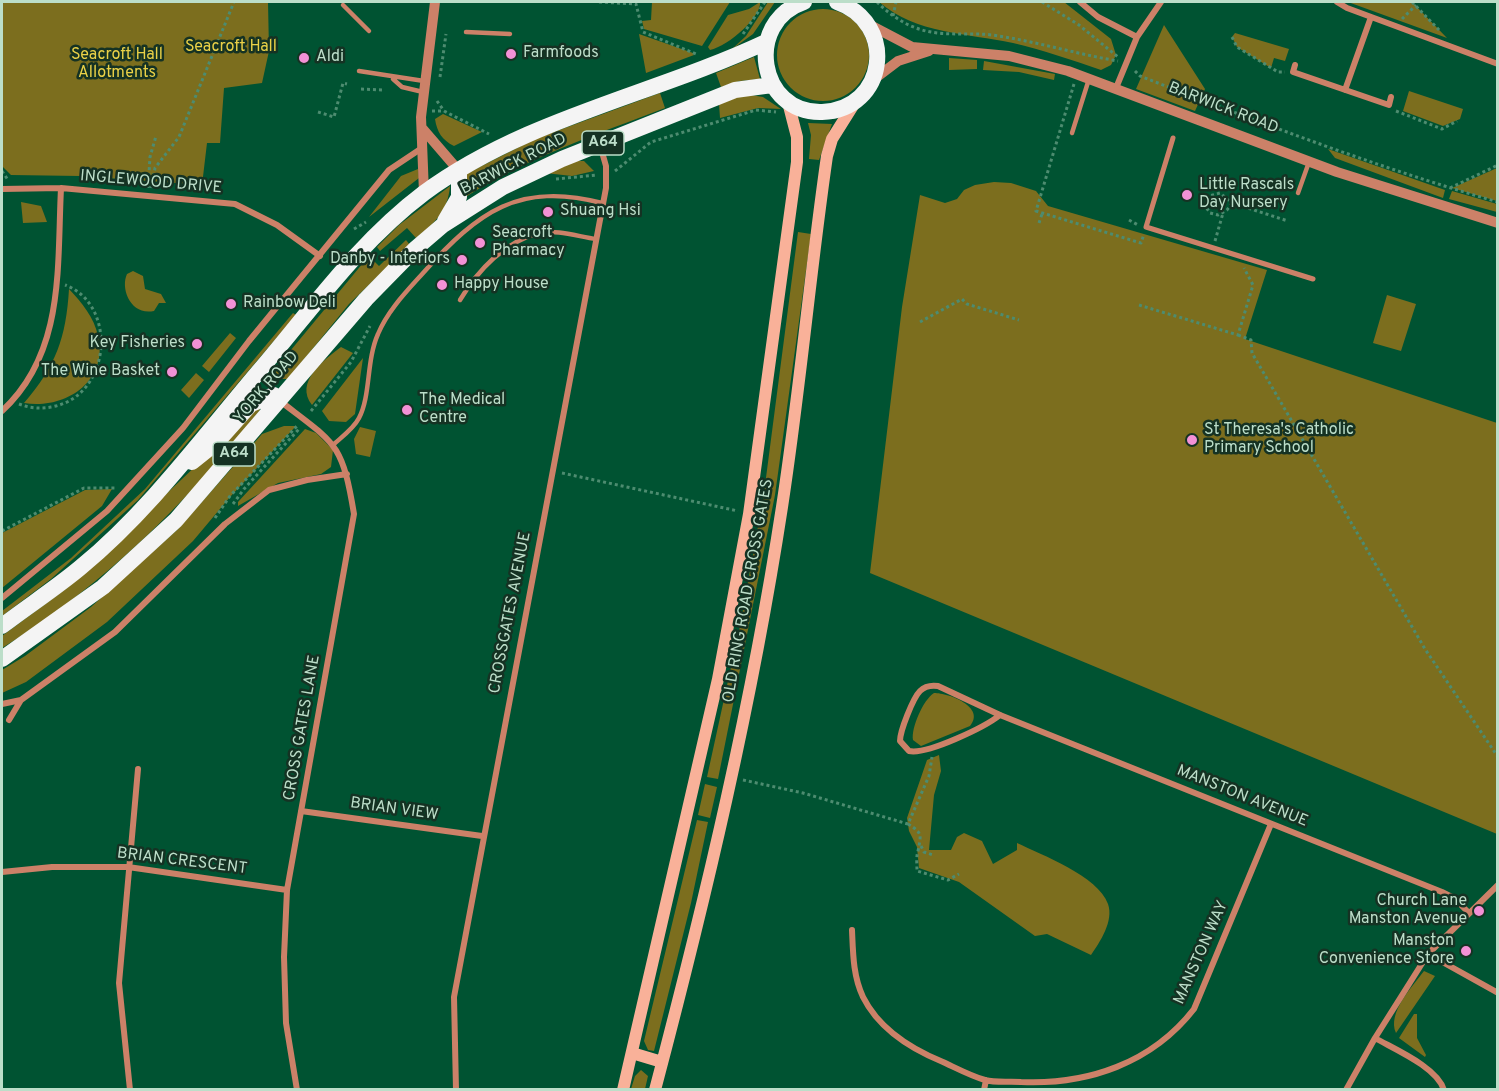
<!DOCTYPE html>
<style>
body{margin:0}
#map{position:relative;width:1499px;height:1091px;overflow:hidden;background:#005332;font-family:Overpass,sans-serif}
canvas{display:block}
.frame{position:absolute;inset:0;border:3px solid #bcdec9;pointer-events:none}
</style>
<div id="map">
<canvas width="1499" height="1091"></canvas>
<div class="frame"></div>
</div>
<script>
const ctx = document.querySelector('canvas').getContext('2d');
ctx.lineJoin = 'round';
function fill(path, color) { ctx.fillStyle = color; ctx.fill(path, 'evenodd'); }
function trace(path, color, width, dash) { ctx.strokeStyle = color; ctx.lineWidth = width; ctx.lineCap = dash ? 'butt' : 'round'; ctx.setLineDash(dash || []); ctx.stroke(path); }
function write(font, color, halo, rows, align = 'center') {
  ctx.font = font + ' Overpass,sans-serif'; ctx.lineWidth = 5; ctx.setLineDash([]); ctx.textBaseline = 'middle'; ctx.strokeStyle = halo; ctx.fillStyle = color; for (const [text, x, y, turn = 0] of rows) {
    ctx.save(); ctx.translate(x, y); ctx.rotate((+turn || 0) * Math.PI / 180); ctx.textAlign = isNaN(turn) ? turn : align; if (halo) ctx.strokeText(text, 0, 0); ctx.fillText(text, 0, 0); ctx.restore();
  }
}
fill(new Path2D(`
 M 2,2 L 268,2 L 269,51 L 262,83 L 224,88 L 220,143 L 207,143 L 202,185 L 80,176 L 11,175 L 2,166 Z
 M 652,2 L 730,2 L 702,46 L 644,29 L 642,21 L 651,20 Z
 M 760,2 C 762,16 729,46 710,50 L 708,47 L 728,15 L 749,9 Z
 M 768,2 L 775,2 L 753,34 L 731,50 L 746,36 Z
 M 879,2 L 1064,2 L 1111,39 L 1116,55 L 1111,65 L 1101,70 C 1072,60 1043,50 1013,43 C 967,33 916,34 879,2 Z
 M 1348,2 L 1412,2 L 1447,38 Z
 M777 55a46 46 0 1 1 92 0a46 46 0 1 1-92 0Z
 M 1164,25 L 1205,89 L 1195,111 L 1136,89 Z
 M 1235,33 L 1289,49 L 1285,61 L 1274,58 L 1271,68 L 1237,47 L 1232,37 Z
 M 639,34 L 693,53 L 694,55 L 646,73 Z
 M 754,57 L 760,79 L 740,81 L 721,87 L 716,73 Z
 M 949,58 L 977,60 L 977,69 L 949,70 Z
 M 984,61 L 1055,74 L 1054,80 L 1019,72 L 983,70 Z
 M 1409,91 L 1463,109 L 1460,119 L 1443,126 L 1403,111 Z
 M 660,93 L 665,108 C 595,135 526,158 464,198 L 464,175 L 535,139 Z
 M 745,94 L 763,97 L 781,109 L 758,108 L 720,118 L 719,104 Z
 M 443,114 L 482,132 L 454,146 C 442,140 437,132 435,119 Z
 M 808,123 L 832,124 L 819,160 L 809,159 L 811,135 Z
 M 1328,149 L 1445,190 L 1443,198 L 1335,158 Z
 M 573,161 L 584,161 L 594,171 L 572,176 L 545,173 Z
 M 1497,168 L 1497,201 L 1452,188 Z
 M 418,169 L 419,178 L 369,217 L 401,176 Z
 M 994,182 L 1011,183 L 1036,191 L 1048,206 L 1267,270 L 1245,339 L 1497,423 L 1497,834 L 870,573 L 902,307 L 920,195 L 945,203 L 957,199 L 964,190 L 975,185 Z
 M 450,186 C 448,211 434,224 416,238 L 407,228 L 380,251 L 377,247 L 399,225 Z
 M 1452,191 L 1497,204 L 1497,212 L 1449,199 Z
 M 21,202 L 41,206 L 47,222 L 23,223 Z
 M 798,232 L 811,234 L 775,495 L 718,779 L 707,777 L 740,626 L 764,493 Z
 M 406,240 L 410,245 L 349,304 L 288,379 L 279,379 L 275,373 L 281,362 L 363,263 L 370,257 L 379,266 Z
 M 133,271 L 143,276 L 145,289 L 161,294 L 166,303 L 159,303 L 154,311 C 131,316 120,289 127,274 Z
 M 69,289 C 82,303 94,317 98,336 C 109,382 64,410 24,403 C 56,366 66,338 69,289 Z
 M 1387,295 L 1416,304 L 1401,351 L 1373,343 Z
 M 293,313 L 296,315 L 138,500 L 51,579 L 2,616 L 2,611 L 71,558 L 145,489 Z
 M 230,333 L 236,338 L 209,372 L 202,366 Z
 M 341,347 L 353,353 L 312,405 C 294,382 324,360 341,347 Z
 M 363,358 L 355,414 L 346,422 L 329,421 L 322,411 Z
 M 196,373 L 204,380 L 189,398 L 181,390 Z
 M 258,407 L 260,410 C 187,503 103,586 2,648 L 2,636 L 67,588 Z
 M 284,426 L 296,426 L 230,497 L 193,541 L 107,622 L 26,682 L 2,693 L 2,670 L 25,656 L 91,607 L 177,530 L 262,434 Z
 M 360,427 L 376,431 L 370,457 L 356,454 L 354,439 Z
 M 305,429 L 316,433 L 333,450 L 331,467 L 321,474 L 278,483 L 238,506 L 238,502 Z
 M 112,489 L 102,506 L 2,588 L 2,533 L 85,490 Z
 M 934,693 C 949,693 986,707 970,726 L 921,746 L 913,740 C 911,728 923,700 934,693 Z
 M 939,755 L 941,771 L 934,795 L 929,850 L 951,850 L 957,837 L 964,833 L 982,841 L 993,864 L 1017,850 L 1017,843 C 1042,855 1098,876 1108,904 C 1114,921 1100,942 1091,955 L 1047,934 L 1035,936 L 959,882 L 919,868 L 917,847 L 909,831 L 907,818 L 927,760 Z
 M 705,784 L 717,787 L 710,818 L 698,815 Z
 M 697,820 L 708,822 L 691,903 L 654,1051 L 648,1050 L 644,1041 Z
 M 1424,971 L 1435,976 L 1396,1033 C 1387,1013 1412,987 1424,971 Z
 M 1414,1014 L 1417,1014 L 1417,1038 L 1426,1055 L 1425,1057 L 1399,1038 Z
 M 641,1070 L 648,1076 L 645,1089 L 631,1089 L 635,1076 Z`), '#7c6e1e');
trace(new Path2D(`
 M 599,2 L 636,4 L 643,32 L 696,54
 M 877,2 C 888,13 903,24 919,29 C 943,37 967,32 992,35 C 1035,41 1076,54 1118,61
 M 1042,2 L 1079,25 L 1118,57
 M 1412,2 L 1440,31
 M 893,16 L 896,2
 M 1402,19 L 1416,5
 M 743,34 L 765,2
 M 1232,37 L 1237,47 L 1278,72 L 1285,72
 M 1135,71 L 1140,76 C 1258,122 1376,167 1498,202
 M 440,77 L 446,34
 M 1074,84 L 1036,211 L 1141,243 L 1144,234
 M 361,89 L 384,90
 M 437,101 L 444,111
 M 432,111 L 444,111 L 489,134
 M 1396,111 L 1442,129 L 1457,121
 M 318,112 L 334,117 L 343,83 L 347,84
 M 2,171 L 8,180
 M 615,171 L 651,142 L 756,110 L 776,112
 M 556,179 L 597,175
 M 148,188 L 150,157 L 156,136
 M 151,188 L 155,168 L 179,137 L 234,2
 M 1450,188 L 1498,165
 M 1232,203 L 1227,210 L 1218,215 L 1210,213 L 1206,207 L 1209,196 L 1220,193 L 1232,203 L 1288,221
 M 1129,220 L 1138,225
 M 1039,223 L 1042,214
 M 354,229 L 366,222
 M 1215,241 L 1223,213
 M 1139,305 L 1238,335 L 1253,285 L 1244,268
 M 920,322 L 962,299 L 967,304 L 1019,320
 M 1238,335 L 1251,340 L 1252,353 L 1425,649 L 1498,757
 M 19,404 C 29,408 40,409 51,407 C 112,397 118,304 65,285
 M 311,411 L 351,362 L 370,326
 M 562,473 L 738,511
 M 233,504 L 244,489 L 299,429
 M 215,518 L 230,496 L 298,425
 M 2,531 L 84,488 L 115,488
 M 743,780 L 803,793 L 908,824 L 929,776 L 932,757
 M 908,824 C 923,833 921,835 918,851 C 916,857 917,865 917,871 L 948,880 L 959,874
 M 921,846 L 924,852 L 933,855`), '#4d8c70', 3, [3, 3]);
trace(new Path2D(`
 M 343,5 L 369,31
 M 466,32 L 510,34
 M 359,71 L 424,81
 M 393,79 L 402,87 L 423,92
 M 1072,133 L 1089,79
 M 1298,193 L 1309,162
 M 460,300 C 478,270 505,241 540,233 C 556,229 580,237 596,239
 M 334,444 C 343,436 354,428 359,418 C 371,395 366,361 378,334 C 388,310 407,291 424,272 C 478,212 519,181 602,203`), '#cc8168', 4.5);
trace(new Path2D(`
 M 1173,138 L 1146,227 L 1313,279`), '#cc8168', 5);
trace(new Path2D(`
 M 1080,2 L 1098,17 L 1137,37
 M 1337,2 L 1347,8 L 1498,64
 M 1295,65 L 1293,72 L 1389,105 L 1391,97
 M 1116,88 L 1137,37 L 1161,2
 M 1345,90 L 1371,17
 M 2,189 L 61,188 L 235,204 L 277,225 L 320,256
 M 280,401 C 336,444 342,442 354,514 L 287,890 L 284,957 L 286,1023 L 297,1090
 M 2,411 C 65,353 57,267 61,188
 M 2,598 L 107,511 L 183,428 L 249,341 L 389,170 L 422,148
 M 2,704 L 21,700 L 115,632 L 225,524 L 269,490 L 307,480 L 347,474
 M 1000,715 C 985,727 927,755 909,751 L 900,741 C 900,731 913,698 920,691 C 925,686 931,685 938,686 L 1000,715 L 1442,892 L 1454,898 L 1469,913
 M 9,720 L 21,700
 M 301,811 L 482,836
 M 2,872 L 52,867 L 128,867 L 287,890
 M 852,930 C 853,953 853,976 863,997 C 879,1029 911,1049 943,1062 C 956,1068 971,1076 985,1080 C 996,1083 1010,1081 1021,1082 C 1088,1085 1152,1063 1194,1009 L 1271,824
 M 1428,954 L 1498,993
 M 1375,1038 C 1394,1049 1437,1067 1444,1090
 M 130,1090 L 119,983 L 138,769
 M 456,1090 L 454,997 L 606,188 L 606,166 L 600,145
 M 984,1090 L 986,1080
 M 1346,1090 L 1375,1038 L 1428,954 L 1498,885`), '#cc8168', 6);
trace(new Path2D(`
 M 870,25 L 912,47 L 1009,56 L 1068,71 L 1337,172 L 1498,223
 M 873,80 L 898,61 L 929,51
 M 422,128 L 459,171
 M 424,193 L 421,117 L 435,2`), '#cc8168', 10);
trace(new Path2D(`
 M 632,1053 L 662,1062
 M 623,1090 L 718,679 L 749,514 L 797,162 L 797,137 L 788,102
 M 655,1090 C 706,897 752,703 782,507 C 800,390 810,273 827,156 L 832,139 L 854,104`), '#f9b199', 12);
trace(new Path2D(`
 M 804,2 C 744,22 758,114 822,112 C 887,110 898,23 837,2
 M 445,221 L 459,197 L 459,171
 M 192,462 L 217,442 L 251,404 L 274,395
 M 2,626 C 28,606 56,588 81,567 C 149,511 203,437 260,370 C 312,309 359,242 424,193 C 526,118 653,95 766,42
 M 2,659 L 103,587 L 176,520 L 366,299 L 415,249 L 443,225 L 503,187 L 562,159 L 735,90 L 772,85`), '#f4f4f4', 16);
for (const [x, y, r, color] of [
 [511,54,6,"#f391d6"],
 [304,58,6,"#f391d6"],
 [1187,195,6,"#f391d6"],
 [548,212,6,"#f391d6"],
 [480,243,6,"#f391d6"],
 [462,260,6,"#f391d6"],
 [442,285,6,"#f391d6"],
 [231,304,6,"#f391d6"],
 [197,344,6,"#f391d6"],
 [172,372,6,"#f391d6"],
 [407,410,6,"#f391d6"],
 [1192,440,6,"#f391d6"],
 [1479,911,6,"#f391d6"],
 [1466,951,6,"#f391d6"]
]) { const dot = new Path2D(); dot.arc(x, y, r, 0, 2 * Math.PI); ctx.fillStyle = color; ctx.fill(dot); trace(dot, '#153223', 2); }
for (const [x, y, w] of [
 [603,143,42],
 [234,454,42]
]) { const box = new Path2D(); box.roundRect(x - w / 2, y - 12, w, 24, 4.5); ctx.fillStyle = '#153223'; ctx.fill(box); trace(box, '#bcdec9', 1.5); }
write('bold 15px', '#bcdec9', null, [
 ["A64",603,143],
 ["A64",234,454]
]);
write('16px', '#ead147', '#153223', [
 ["Seacroft Hall",231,48],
 ["Seacroft Hall",117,56],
 ["Allotments",117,74]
]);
write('16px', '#bcdec9', '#153223', [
 ["Farmfoods",523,54],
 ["Aldi",316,58],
 ["Little Rascals",1199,186],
 ["Day Nursery",1199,204],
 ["Shuang Hsi",560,212],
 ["Seacroft",492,234],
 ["Pharmacy",492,252],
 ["Danby - Interiors",450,260,"right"],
 ["Happy House",454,285],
 ["Rainbow Deli",243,304],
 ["Key Fisheries",185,344,"right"],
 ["The Wine Basket",160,372,"right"],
 ["The Medical",419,401],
 ["Centre",419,419],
 ["St Theresa's Catholic",1204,431],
 ["Primary School",1204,449],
 ["Church Lane",1467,902,"right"],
 ["Manston Avenue",1467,920,"right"],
 ["Manston",1454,942,"right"],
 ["Convenience Store",1454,960,"right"]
], 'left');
write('16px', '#bcdec9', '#153223', [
 ["BARWICK ROAD",1223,109,21],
 ["BARWICK ROAD",514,165,-27],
 ["INGLEWOOD DRIVE",151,183,5],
 ["YORK ROAD",267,388,-49],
 ["OLD RING ROAD CROSS GATES",749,591,-80],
 ["CROSSGATES AVENUE",511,613,-79],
 ["CROSS GATES LANE",303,728,-80],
 ["MANSTON AVENUE",1242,797,22],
 ["BRIAN VIEW",394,810,8],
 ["BRIAN CRESCENT",182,862,7],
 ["MANSTON WAY",1202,953,-66]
]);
</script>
